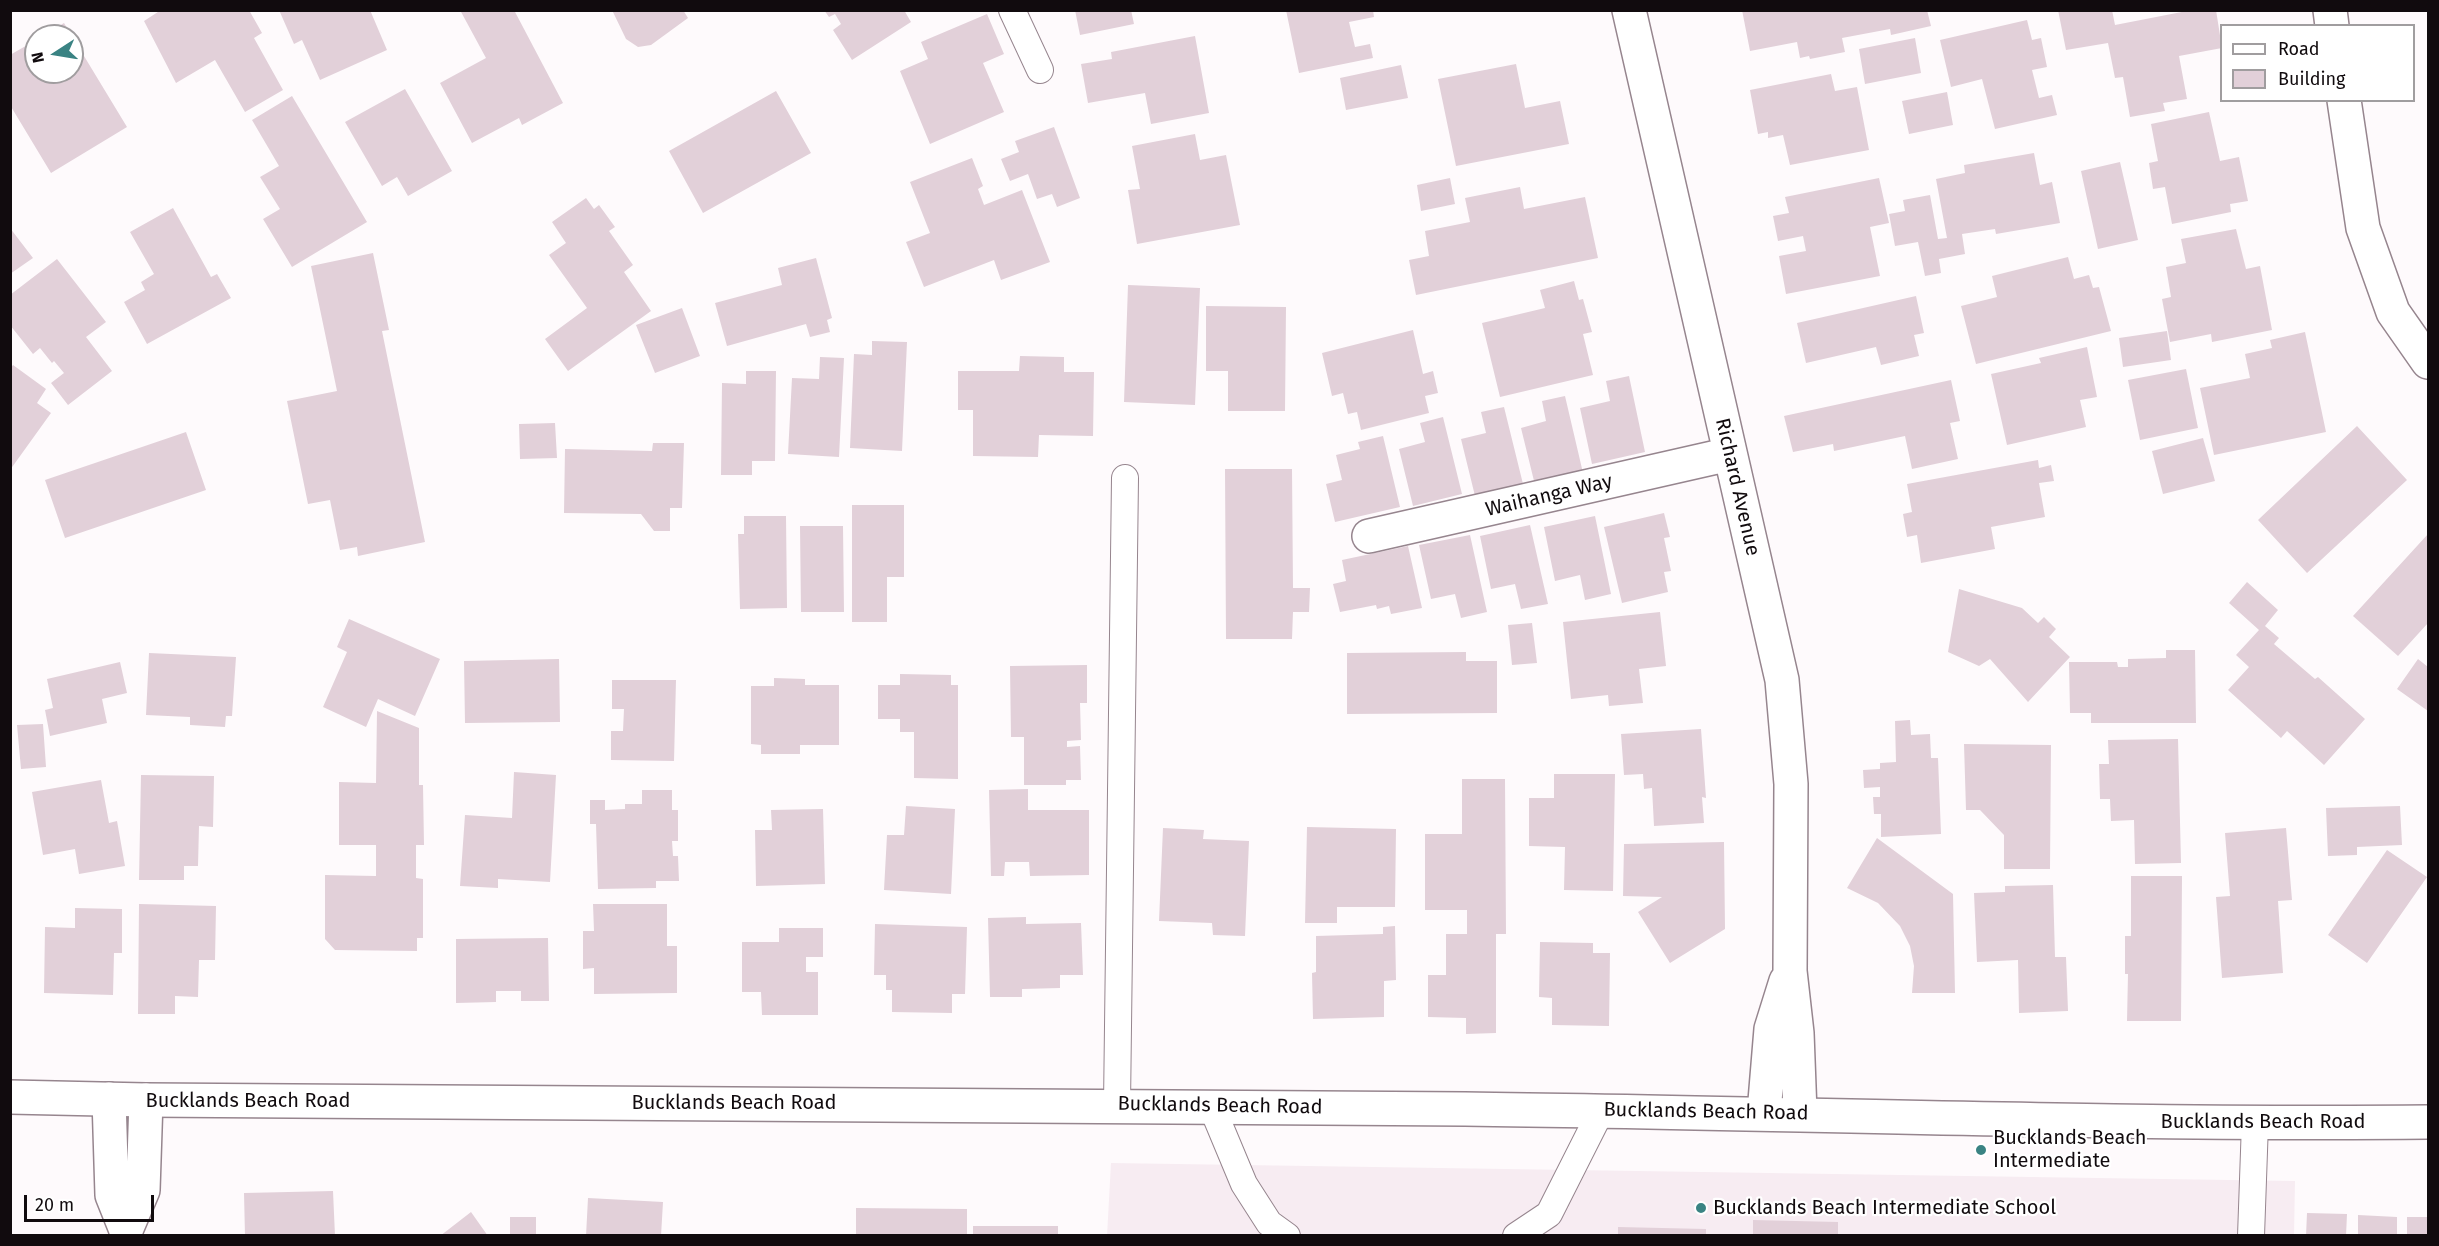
<!DOCTYPE html>
<style>
body{margin:0}
#map{position:relative;width:2439px;height:1246px;overflow:hidden;background:#fefafc;font-family:"Fira Sans",sans-serif}
canvas{display:block}
.frame{position:absolute;inset:0;border:12px solid #110b0e;pointer-events:none}
.legend{position:absolute;left:2220px;top:24px;width:195px;height:78px;box-sizing:border-box;background:#fff;border:2px solid #a09d9f;margin:0;padding:8px 10px;list-style:none;font-size:18px;color:#110b0e}
.legend li{display:flex;align-items:center;gap:12px;height:30px}
.legend b{width:30px;border:2px solid #a09d9f}
.north{position:absolute;left:24px;top:24px;width:60px;height:60px;box-sizing:border-box;background:#fff;border:2px solid #a09d9f;border-radius:50%;rotate:258deg;font-size:16px;font-weight:700;line-height:24px;text-align:center;color:#110b0e}
.north::after{content:'';display:block;margin:auto;width:21px;height:27px;background:#3a8383;clip-path:polygon(50% 0,100% 100%,50% 72%,0 100%)}
.scale{position:absolute;left:24px;top:1195px;width:130px;height:27px;box-sizing:border-box;border:3px solid #110b0e;border-top:0;padding-left:8px;font-size:18px;line-height:21px;white-space:nowrap;color:#110b0e;-webkit-text-stroke:4px #fff;paint-order:stroke}
</style>
<div id="map">
<canvas width="2439" height="1246"></canvas>
<div class="frame"></div>
<ul class="legend">
<li><b style="height:8px;background:#fff"></b>Road</li>
<li><b style="height:16px;background:#e2d0d9"></b>Building</li>
</ul>
<div class="north">N</div>
<div class="scale">20 m</div>
</div>
<script>
const ctx = document.querySelector('canvas').getContext('2d');
ctx.lineJoin = 'round';
function fill(path, color) { ctx.fillStyle = color; ctx.fill(path, 'evenodd'); }
function trace(path, color, width, dash) { ctx.strokeStyle = color; ctx.lineWidth = width; ctx.lineCap = dash ? 'butt' : 'round'; ctx.setLineDash(dash || []); ctx.stroke(path); }
function write(font, color, halo, rows, align = 'center') {
  ctx.font = font + ' "Fira Sans",sans-serif'; ctx.lineWidth = 4.5; ctx.setLineDash([]); ctx.textBaseline = 'middle'; ctx.strokeStyle = halo; ctx.fillStyle = color; for (const [text, x, y, turn = 0] of rows) {
    ctx.save(); ctx.translate(x, y); ctx.rotate((+turn || 0) * Math.PI / 180); ctx.textAlign = isNaN(turn) ? turn : align; if (halo) ctx.strokeText(text, 0, 0); ctx.fillText(text, 0, 0); ctx.restore();
  }
}
fill(new Path2D(`
 M 1111,1163 L 2295,1181 L 2294,1236 L 1107,1236 Z`), '#f7ecf2');
fill(new Path2D(`
 M 161,10 L 249,10 L 262,33 L 254,38 L 283,90 L 245,112 L 215,60 L 176,83 L 144,21 Z
 M 279,10 L 370,10 L 387,50 L 320,80 L 302,40 L 294,44 Z
 M 460,10 L 514,10 L 563,103 L 522,125 L 519,118 L 472,143 L 440,83 L 486,58 Z
 M 612,10 L 683,10 L 688,18 L 651,45 L 638,47 L 626,39 Z
 M 824,10 L 904,10 L 911,22 L 852,60 L 833,30 L 841,24 L 835,14 L 829,17 Z
 M 1075,10 L 1131,10 L 1134,24 L 1080,35 Z
 M 1286,10 L 1373,10 L 1374,17 L 1349,22 L 1355,47 L 1370,44 L 1373,58 L 1299,73 Z
 M 1742,10 L 1927,10 L 1931,26 L 1891,35 L 1890,29 L 1842,38 L 1845,52 L 1810,59 L 1809,56 L 1800,58 L 1797,42 L 1750,51 Z
 M 2058,10 L 2112,10 L 2115,25 L 2192,10 L 2216,10 L 2222,48 L 2179,56 L 2187,99 L 2163,103 L 2165,111 L 2130,117 L 2123,77 L 2115,78 L 2108,43 L 2066,50 Z
 M 987,14 L 1004,54 L 983,63 L 1004,112 L 930,144 L 900,71 L 928,59 L 921,42 Z
 M 2027,20 L 2032,40 L 2041,38 L 2047,67 L 2032,70 L 2039,98 L 2052,95 L 2057,115 L 1995,129 L 1982,79 L 1951,87 L 1940,40 Z
 M 64,23 L 127,127 L 51,173 L 10,105 L 10,55 L 36,40 L 36,72 L 72,72 L 72,36 L 42,36 Z
 M 1195,36 L 1209,113 L 1151,124 L 1145,93 L 1088,103 L 1081,64 L 1112,59 L 1111,52 Z
 M 1915,38 L 1921,73 L 1865,84 L 1859,49 Z
 M 1516,64 L 1525,108 L 1560,101 L 1569,144 L 1456,166 L 1438,79 Z
 M 1401,65 L 1408,98 L 1346,110 L 1340,78 Z
 M 1831,74 L 1835,91 L 1857,87 L 1869,150 L 1790,165 L 1783,135 L 1768,138 L 1768,132 L 1758,134 L 1750,90 Z
 M 405,89 L 452,171 L 408,196 L 397,177 L 382,186 L 345,122 Z
 M 776,91 L 811,153 L 703,213 L 669,151 Z
 M 1947,92 L 1953,125 L 1909,134 L 1902,101 Z
 M 292,96 L 367,222 L 292,267 L 263,219 L 280,209 L 260,177 L 279,166 L 252,120 Z
 M 2209,112 L 2220,161 L 2239,157 L 2248,201 L 2230,204 L 2231,212 L 2172,224 L 2165,187 L 2153,189 L 2149,163 L 2158,161 L 2151,124 Z
 M 1054,127 L 1080,198 L 1057,207 L 1052,194 L 1037,199 L 1028,174 L 1010,181 L 1001,159 L 1019,152 L 1015,141 Z
 M 1195,134 L 1200,160 L 1226,155 L 1240,225 L 1137,244 L 1128,190 L 1140,189 L 1132,146 Z
 M 2034,153 L 2040,185 L 2052,182 L 2060,223 L 1996,234 L 1995,229 L 1962,234 L 1965,254 L 1939,259 L 1941,273 L 1925,276 L 1918,242 L 1895,246 L 1889,214 L 1905,211 L 1903,200 L 1930,195 L 1938,239 L 1947,238 L 1936,179 L 1965,173 L 1964,165 Z
 M 972,158 L 983,186 L 978,189 L 984,205 L 1022,190 L 1050,262 L 1001,280 L 994,260 L 924,287 L 906,242 L 930,233 L 910,182 Z
 M 2120,162 L 2138,240 L 2098,249 L 2081,171 Z
 M 1450,178 L 1455,204 L 1421,211 L 1417,185 Z
 M 1879,178 L 1889,223 L 1870,227 L 1880,276 L 1786,294 L 1779,256 L 1806,251 L 1803,236 L 1778,241 L 1773,216 L 1789,213 L 1785,197 Z
 M 1520,187 L 1524,209 L 1585,197 L 1598,258 L 1416,295 L 1409,260 L 1429,256 L 1425,231 L 1470,222 L 1465,198 Z
 M 586,198 L 594,209 L 599,205 L 615,227 L 609,231 L 633,265 L 624,272 L 651,311 L 568,371 L 545,339 L 587,308 L 549,255 L 566,243 L 552,222 Z
 M 173,208 L 211,277 L 217,274 L 231,298 L 147,344 L 124,302 L 145,290 L 141,282 L 154,274 L 130,232 Z
 M 10,228 L 33,258 L 10,274 Z
 M 2236,229 L 2246,269 L 2260,266 L 2272,330 L 2212,342 L 2211,334 L 2170,342 L 2162,299 L 2171,297 L 2166,267 L 2186,263 L 2181,239 Z
 M 373,253 L 389,330 L 382,331 L 425,542 L 358,556 L 357,547 L 340,550 L 330,500 L 308,504 L 287,401 L 337,391 L 311,266 Z
 M 2068,257 L 2074,279 L 2089,275 L 2093,288 L 2099,287 L 2111,331 L 1976,364 L 1961,306 L 1997,297 L 1992,276 Z
 M 816,258 L 832,318 L 827,320 L 830,332 L 810,337 L 806,324 L 727,346 L 715,303 L 782,285 L 778,268 Z
 M 57,259 L 106,322 L 86,337 L 112,371 L 68,405 L 51,383 L 64,373 L 54,361 L 52,363 L 40,348 L 33,354 L 10,325 L 10,295 Z
 M 1574,281 L 1579,300 L 1583,299 L 1592,332 L 1583,334 L 1593,375 L 1500,397 L 1482,323 L 1545,308 L 1540,290 Z
 M 1128,285 L 1200,288 L 1195,405 L 1124,402 Z
 M 1916,296 L 1924,333 L 1914,335 L 1919,356 L 1881,365 L 1876,347 L 1806,363 L 1797,323 Z
 M 1206,306 L 1286,307 L 1285,411 L 1228,411 L 1228,371 L 1206,371 Z
 M 682,308 L 700,356 L 655,373 L 636,325 Z
 M 1413,330 L 1423,374 L 1433,371 L 1438,393 L 1425,396 L 1429,413 L 1361,430 L 1357,412 L 1348,414 L 1343,393 L 1332,396 L 1322,353 Z
 M 2167,331 L 2171,360 L 2123,367 L 2119,338 Z
 M 2305,332 L 2326,432 L 2214,455 L 2200,388 L 2250,378 L 2245,354 L 2272,348 L 2270,340 Z
 M 872,341 L 907,342 L 902,451 L 850,448 L 854,354 L 872,355 Z
 M 2087,347 L 2097,397 L 2080,400 L 2086,427 L 2007,445 L 1991,374 L 2041,363 L 2039,358 Z
 M 1020,356 L 1064,357 L 1064,372 L 1094,372 L 1093,436 L 1039,435 L 1038,457 L 973,456 L 973,410 L 958,410 L 958,371 L 1019,371 Z
 M 820,357 L 844,358 L 839,457 L 788,454 L 792,378 L 819,379 Z
 M 13,365 L 46,389 L 37,403 L 51,413 L 10,470 L 10,369 Z
 M 2186,369 L 2198,428 L 2140,440 L 2128,380 Z
 M 746,371 L 776,371 L 775,461 L 752,461 L 752,475 L 721,475 L 722,383 L 746,384 Z
 M 1629,376 L 1645,452 L 1592,464 L 1580,408 L 1610,401 L 1606,381 Z
 M 1951,380 L 1960,421 L 1950,423 L 1958,459 L 1912,469 L 1905,436 L 1834,451 L 1833,444 L 1793,452 L 1784,416 Z
 M 1565,396 L 1583,473 L 1535,485 L 1521,428 L 1546,421 L 1542,401 Z
 M 1504,407 L 1523,484 L 1475,496 L 1461,439 L 1486,433 L 1481,412 Z
 M 1443,417 L 1462,494 L 1413,506 L 1399,449 L 1425,442 L 1420,423 Z
 M 555,423 L 557,458 L 520,459 L 519,424 Z
 M 2357,426 L 2407,480 L 2307,573 L 2258,520 Z
 M 186,432 L 206,490 L 65,538 L 45,480 Z
 M 1383,436 L 1400,507 L 1335,522 L 1326,484 L 1342,480 L 1336,455 L 1360,449 L 1358,442 Z
 M 2203,438 L 2215,481 L 2163,494 L 2152,451 Z
 M 653,443 L 684,443 L 682,508 L 670,508 L 670,531 L 654,531 L 641,514 L 564,513 L 565,449 L 652,451 Z
 M 2038,460 L 2039,468 L 2051,465 L 2054,481 L 2039,483 L 2045,517 L 1991,527 L 1995,549 L 1921,563 L 1917,535 L 1907,537 L 1903,514 L 1912,512 L 1907,484 Z
 M 1225,469 L 1292,469 L 1293,588 L 1310,588 L 1309,612 L 1293,612 L 1292,639 L 1226,639 Z
 M 852,505 L 904,505 L 904,577 L 887,577 L 887,622 L 852,622 Z
 M 1664,513 L 1670,537 L 1664,538 L 1671,571 L 1664,572 L 1668,592 L 1622,603 L 1604,527 Z
 M 744,516 L 786,516 L 787,608 L 740,609 L 738,534 L 744,534 Z
 M 1595,516 L 1611,594 L 1585,600 L 1580,575 L 1555,581 L 1544,527 Z
 M 1530,525 L 1548,604 L 1521,609 L 1515,584 L 1491,589 L 1480,536 Z
 M 800,526 L 843,526 L 844,612 L 801,612 Z
 M 2428,534 L 2428,623 L 2398,656 L 2353,616 Z
 M 1470,535 L 1487,612 L 1461,618 L 1455,594 L 1431,599 L 1419,545 Z
 M 1408,546 L 1422,608 L 1391,614 L 1389,606 L 1377,609 L 1376,605 L 1340,612 L 1333,584 L 1346,581 L 1342,560 Z
 M 2247,582 L 2278,610 L 2265,626 L 2279,638 L 2274,644 L 2315,679 L 2318,677 L 2365,719 L 2324,765 L 2287,731 L 2281,738 L 2228,690 L 2249,667 L 2236,655 L 2259,630 L 2229,603 Z
 M 1959,589 L 2022,608 L 2038,623 L 2044,617 L 2056,629 L 2049,637 L 2070,657 L 2028,702 L 1990,659 L 1979,666 L 1948,652 Z
 M 1660,612 L 1666,666 L 1639,669 L 1643,703 L 1609,706 L 1608,695 L 1571,699 L 1563,622 Z
 M 349,619 L 440,659 L 415,716 L 378,699 L 366,727 L 323,707 L 347,652 L 337,647 Z
 M 1532,623 L 1537,663 L 1512,665 L 1508,625 Z
 M 2166,650 L 2195,650 L 2196,723 L 2091,723 L 2091,713 L 2070,713 L 2069,662 L 2117,662 L 2118,667 L 2128,667 L 2128,659 L 2166,658 Z
 M 1466,652 L 1466,661 L 1497,661 L 1497,713 L 1347,714 L 1347,653 Z
 M 149,653 L 236,657 L 232,716 L 226,716 L 225,727 L 190,725 L 190,717 L 146,715 Z
 M 559,659 L 560,722 L 465,723 L 464,661 Z
 M 2418,659 L 2428,667 L 2428,711 L 2397,689 Z
 M 120,662 L 127,693 L 102,699 L 107,723 L 50,736 L 45,710 L 53,708 L 47,679 Z
 M 1087,665 L 1087,703 L 1080,703 L 1081,740 L 1067,741 L 1067,747 L 1080,746 L 1081,780 L 1066,780 L 1066,785 L 1024,785 L 1024,737 L 1011,737 L 1010,666 Z
 M 900,674 L 951,675 L 951,685 L 958,685 L 958,779 L 914,778 L 914,732 L 900,732 L 900,719 L 878,719 L 878,685 L 900,685 Z
 M 774,678 L 805,679 L 805,685 L 839,685 L 839,745 L 800,745 L 800,754 L 761,754 L 761,745 L 751,744 L 751,686 L 774,686 Z
 M 612,680 L 676,680 L 674,761 L 611,760 L 611,731 L 623,731 L 624,709 L 612,709 Z
 M 377,711 L 419,728 L 419,785 L 423,785 L 424,845 L 416,845 L 416,878 L 423,879 L 423,938 L 417,938 L 417,951 L 335,950 L 325,939 L 325,875 L 376,876 L 376,845 L 339,845 L 339,782 L 376,783 Z
 M 1910,720 L 1911,735 L 1930,734 L 1931,758 L 1938,758 L 1941,834 L 1881,837 L 1881,814 L 1874,814 L 1873,797 L 1880,797 L 1880,787 L 1864,788 L 1863,770 L 1880,769 L 1880,763 L 1896,762 L 1895,721 Z
 M 43,724 L 46,767 L 21,769 L 17,725 Z
 M 1701,729 L 1706,798 L 1702,797 L 1704,823 L 1654,826 L 1652,788 L 1644,789 L 1643,774 L 1624,775 L 1621,734 Z
 M 2178,739 L 2181,863 L 2135,864 L 2134,820 L 2111,821 L 2110,799 L 2100,799 L 2099,764 L 2109,764 L 2108,740 Z
 M 1964,744 L 2051,745 L 2050,869 L 2004,869 L 2004,835 L 1980,810 L 1966,810 Z
 M 514,772 L 556,775 L 550,882 L 498,879 L 498,888 L 460,886 L 465,815 L 512,818 Z
 M 1554,774 L 1615,774 L 1613,891 L 1564,890 L 1565,847 L 1529,846 L 1529,798 L 1554,798 Z
 M 141,775 L 214,776 L 213,827 L 199,826 L 198,866 L 184,866 L 184,880 L 139,880 Z
 M 1462,779 L 1505,779 L 1506,934 L 1496,934 L 1496,1033 L 1466,1034 L 1466,1018 L 1428,1017 L 1428,975 L 1446,975 L 1446,934 L 1467,934 L 1467,910 L 1425,910 L 1425,834 L 1462,834 Z
 M 101,780 L 109,823 L 117,821 L 125,866 L 79,874 L 75,849 L 43,855 L 32,792 Z
 M 1028,789 L 1028,810 L 1089,810 L 1089,875 L 1030,876 L 1029,862 L 1005,862 L 1004,876 L 991,876 L 989,790 Z
 M 642,790 L 672,790 L 672,810 L 678,810 L 678,841 L 672,841 L 673,856 L 678,856 L 679,881 L 656,881 L 656,888 L 598,889 L 596,824 L 590,824 L 590,800 L 605,800 L 605,810 L 625,809 L 625,804 L 642,804 Z
 M 906,806 L 955,809 L 951,894 L 884,890 L 887,835 L 904,835 Z
 M 2400,806 L 2402,845 L 2357,847 L 2357,855 L 2328,856 L 2326,808 Z
 M 823,809 L 825,884 L 756,886 L 755,830 L 772,830 L 771,810 Z
 M 1307,827 L 1396,829 L 1395,907 L 1337,907 L 1337,923 L 1305,923 Z
 M 1163,828 L 1204,830 L 1203,839 L 1249,841 L 1245,936 L 1213,935 L 1212,923 L 1159,921 Z
 M 2286,828 L 2292,900 L 2278,901 L 2283,973 L 2222,978 L 2216,897 L 2230,896 L 2225,833 Z
 M 1877,838 L 1953,894 L 1955,993 L 1912,993 L 1914,966 L 1910,946 L 1900,926 L 1878,903 L 1847,888 Z
 M 1724,842 L 1725,929 L 1670,963 L 1638,912 L 1662,897 L 1623,896 L 1624,844 Z
 M 2387,850 L 2427,877 L 2367,963 L 2328,935 Z
 M 2131,876 L 2182,876 L 2181,1021 L 2127,1021 L 2128,974 L 2125,974 L 2125,936 L 2131,936 Z
 M 2053,885 L 2055,957 L 2066,957 L 2068,1011 L 2019,1013 L 2018,960 L 1977,962 L 1974,893 L 2005,892 L 2005,886 Z
 M 139,904 L 216,906 L 215,960 L 199,960 L 198,997 L 175,996 L 175,1014 L 138,1014 Z
 M 593,904 L 667,904 L 667,946 L 677,946 L 677,993 L 594,994 L 594,968 L 583,969 L 583,931 L 594,931 Z
 M 75,908 L 122,909 L 122,953 L 114,953 L 113,995 L 44,993 L 45,927 L 75,928 Z
 M 1026,917 L 1026,924 L 1081,923 L 1083,975 L 1060,975 L 1060,988 L 1022,989 L 1022,997 L 990,997 L 988,918 Z
 M 875,924 L 967,927 L 965,994 L 952,994 L 952,1013 L 892,1012 L 892,990 L 886,990 L 886,975 L 874,975 Z
 M 1395,926 L 1396,980 L 1384,981 L 1384,1017 L 1313,1019 L 1312,973 L 1316,972 L 1316,936 L 1383,934 L 1383,927 Z
 M 779,928 L 823,928 L 823,957 L 806,957 L 806,972 L 818,972 L 818,1015 L 762,1015 L 761,992 L 742,992 L 742,942 L 779,942 Z
 M 548,938 L 549,1001 L 521,1001 L 521,991 L 496,991 L 496,1002 L 456,1003 L 456,939 Z
 M 1540,942 L 1593,943 L 1593,953 L 1610,953 L 1609,1026 L 1552,1025 L 1552,998 L 1539,997 Z
 M 333,1191 L 335,1236 L 245,1236 L 244,1193 Z
 M 588,1198 L 663,1202 L 661,1236 L 586,1236 Z
 M 856,1208 L 967,1209 L 967,1236 L 856,1236 Z
 M 471,1212 L 488,1236 L 440,1236 Z
 M 2307,1213 L 2347,1214 L 2346,1236 L 2306,1236 Z
 M 2358,1215 L 2397,1217 L 2397,1236 L 2358,1236 Z
 M 510,1217 L 536,1217 L 536,1236 L 510,1236 Z
 M 2407,1217 L 2428,1217 L 2428,1236 L 2407,1236 Z
 M 1753,1220 L 1838,1222 L 1838,1236 L 1753,1236 Z
 M 973,1226 L 1058,1226 L 1058,1236 L 973,1236 Z
 M 1618,1227 L 1706,1229 L 1706,1236 L 1618,1236 Z`), '#e2d0d9');
const lane = new Path2D(`
 M 1012,10 L 1040,70
 M 1117,1104 L 1125,478
 M 1211,1105 L 1244,1184 L 1269,1223 L 1287,1236
 M 1516,1236 L 1549,1214 L 1601,1111
 M 2251,1236 L 2255,1123`);
const street = new Path2D(`
 M 1629,10 L 1782,680 L 1791,784 L 1790,971 L 1797,1033 L 1800,1113
 M 2330,10 L 2332,26
 M 2344,100 L 2363,228 L 2393,312 L 2428,362
 M 1369,536 L 1730,454
 M 109,1099 L 112,1195 L 126,1230
 M 1764,1113 L 1771,1029 L 1786,981
 M 126,1236 L 126,1230 L 143,1190 L 146,1100`);
const secondary = new Path2D(`
 M 10,1097 L 146,1100 C 585,1102 1025,1103 1465,1109 C 1786,1113 2107,1125 2428,1122`);
trace(lane, '#96858e', 28);
trace(street, '#96858e', 36);
trace(secondary, '#96858e', 36);
trace(lane, '#fff', 26);
trace(street, '#fff', 33);
trace(secondary, '#fff', 33);
for (const [x, y, r, color] of [
 [1981,1150,6,"#3a8383"],
 [1701,1208,6,"#3a8383"]
]) { const dot = new Path2D(); dot.arc(x, y, r, 0, 2 * Math.PI); ctx.fillStyle = color; ctx.fill(dot); trace(dot, '#fff', 2); }
write('20px', '#110b0e', '#fff', [
 ["Richard Avenue",1737,487,77],
 ["Waihanga Way",1549,496,-13],
 ["Bucklands Beach Road",248,1101],
 ["Bucklands Beach Road",734,1103],
 ["Bucklands Beach Road",1220,1106,1],
 ["Bucklands Beach Road",1706,1112,1],
 ["Bucklands Beach Road",2263,1122]
]);
write('20px', '#110b0e', '#fff', [
 ["Bucklands Beach",1993,1138],
 ["Intermediate",1993,1161],
 ["Bucklands Beach Intermediate School",1713,1208]
], 'left');
</script>
